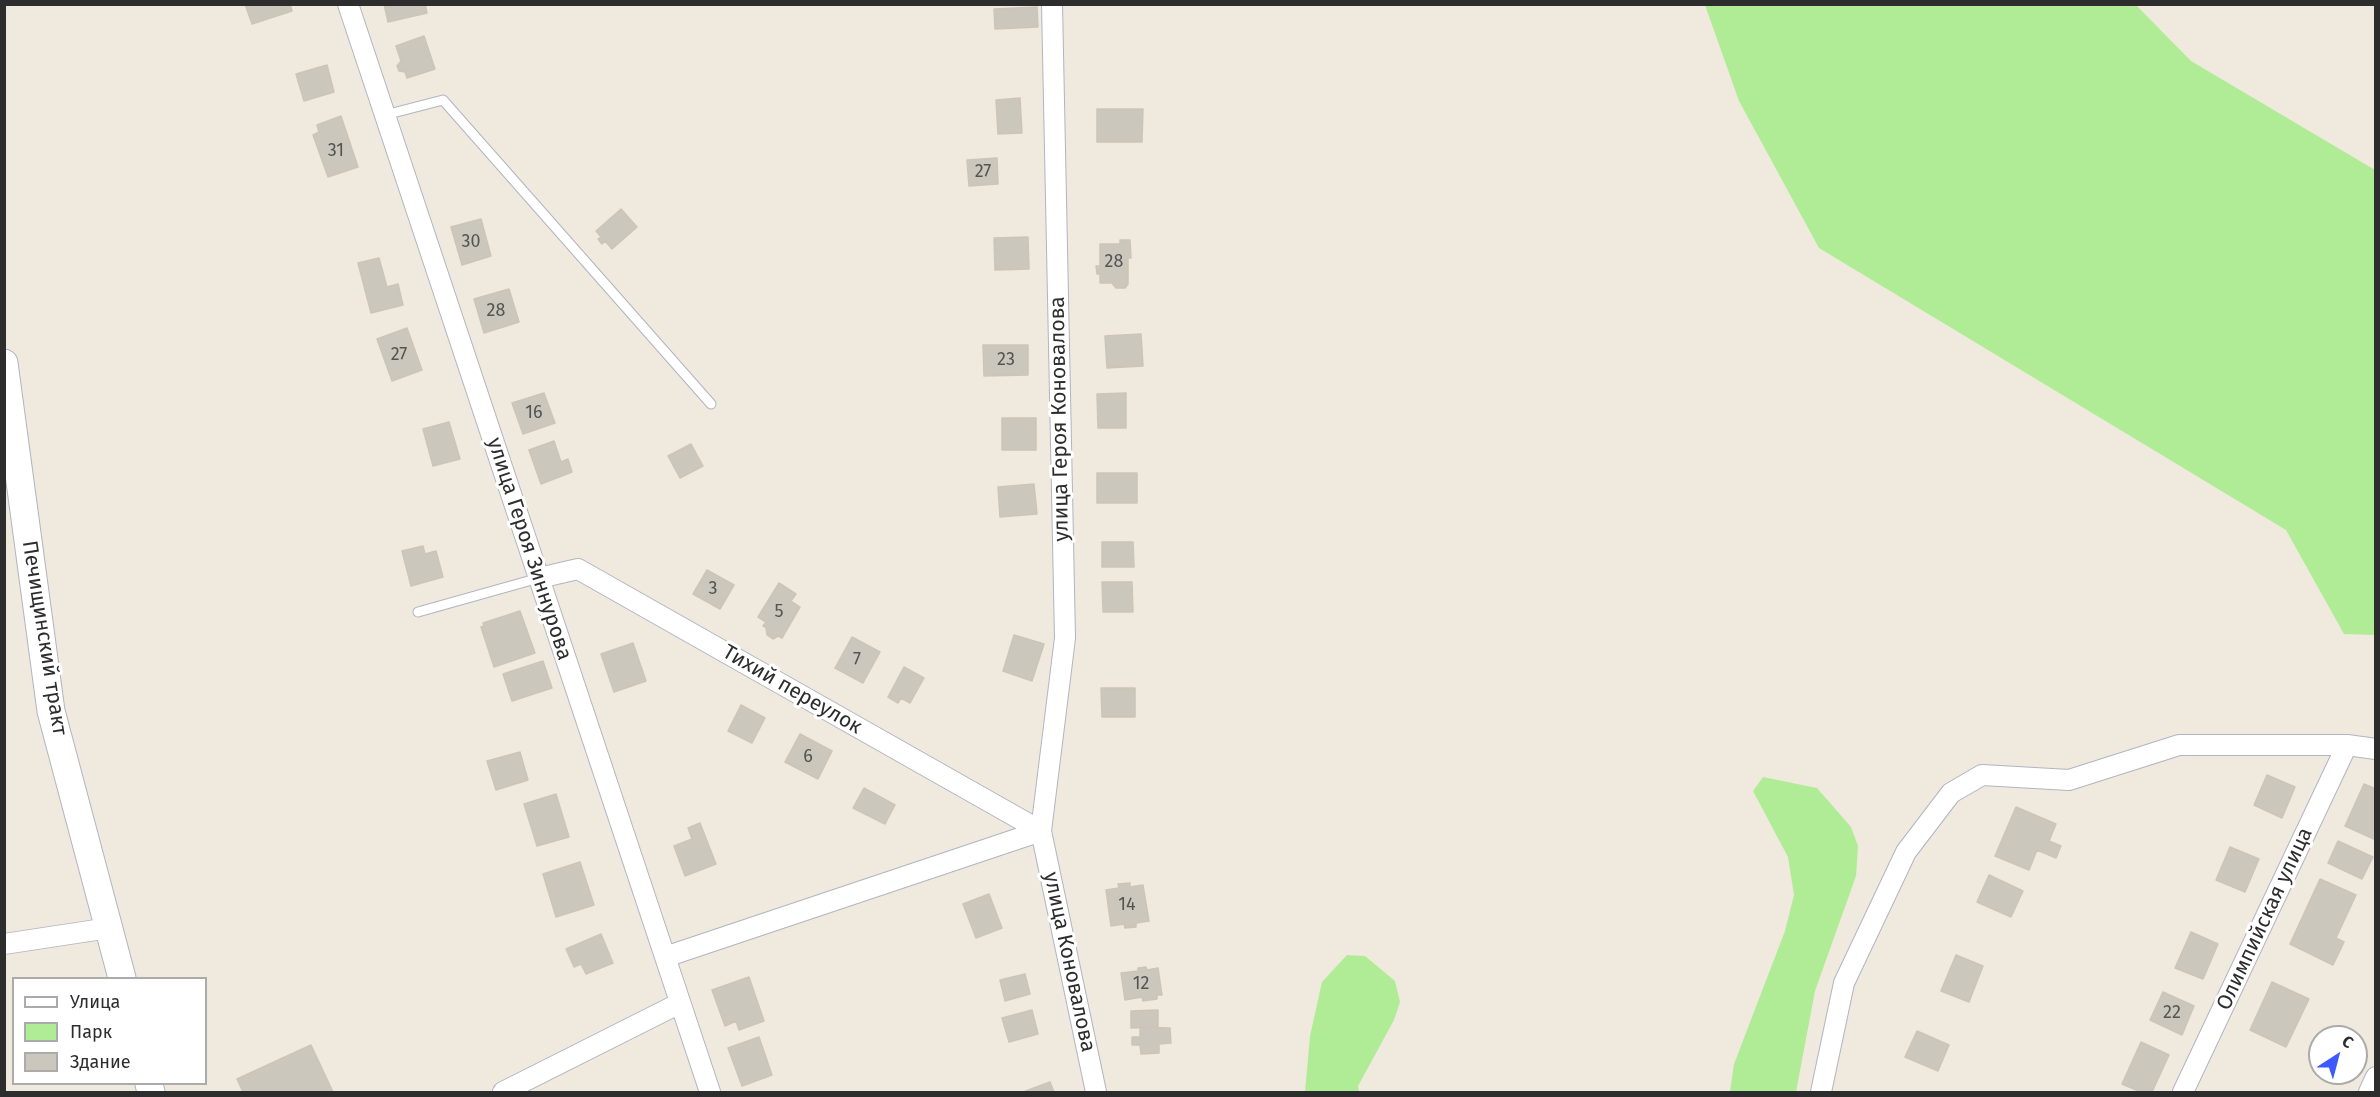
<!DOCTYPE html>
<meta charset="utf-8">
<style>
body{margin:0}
#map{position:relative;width:2380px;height:1097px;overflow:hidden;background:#f0e9de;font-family:"Fira Sans",sans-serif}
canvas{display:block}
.frame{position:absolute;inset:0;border:6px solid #2d2d2d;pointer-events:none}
.legend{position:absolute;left:12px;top:977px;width:195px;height:108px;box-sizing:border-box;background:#fff;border:2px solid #ababab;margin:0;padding:8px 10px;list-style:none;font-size:18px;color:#2d2d2d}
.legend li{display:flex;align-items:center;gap:12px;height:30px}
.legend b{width:30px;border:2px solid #ababab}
.north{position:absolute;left:2308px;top:1025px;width:60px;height:60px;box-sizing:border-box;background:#fff;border:2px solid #ababab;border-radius:50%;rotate:36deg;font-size:16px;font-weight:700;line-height:24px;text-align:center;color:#2d2d2d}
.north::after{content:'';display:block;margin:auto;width:21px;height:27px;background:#3c5aff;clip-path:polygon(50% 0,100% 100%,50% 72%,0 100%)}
</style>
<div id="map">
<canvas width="2380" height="1097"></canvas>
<div class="frame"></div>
<ul class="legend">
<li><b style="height:8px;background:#fff"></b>Улица</li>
<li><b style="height:16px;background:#b0ec96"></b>Парк</li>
<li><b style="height:16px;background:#cbc7bd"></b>Здание</li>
</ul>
<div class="north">С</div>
</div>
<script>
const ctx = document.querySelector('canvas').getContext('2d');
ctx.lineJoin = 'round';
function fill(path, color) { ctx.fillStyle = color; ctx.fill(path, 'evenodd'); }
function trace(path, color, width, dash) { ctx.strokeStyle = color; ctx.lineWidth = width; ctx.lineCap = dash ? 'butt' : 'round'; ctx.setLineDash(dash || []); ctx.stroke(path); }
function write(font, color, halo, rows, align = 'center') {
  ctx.font = font + ' "Fira Sans",sans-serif'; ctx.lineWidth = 6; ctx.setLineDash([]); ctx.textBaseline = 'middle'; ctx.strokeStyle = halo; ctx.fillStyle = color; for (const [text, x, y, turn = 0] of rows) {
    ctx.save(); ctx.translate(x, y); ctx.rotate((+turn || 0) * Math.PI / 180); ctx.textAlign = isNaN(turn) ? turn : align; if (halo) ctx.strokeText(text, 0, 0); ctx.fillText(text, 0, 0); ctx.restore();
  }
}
fill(new Path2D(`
 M 1705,5 L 2136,5 L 2191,61 L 2375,170 L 2375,635 L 2344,634 L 2286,530 L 1819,248 L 1739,101 Z
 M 1763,777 L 1817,788 L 1851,827 L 1858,846 L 1856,876 L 1815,991 L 1796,1092 L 1730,1092 L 1734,1064 L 1785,931 L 1794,895 L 1788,857 L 1753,791 Z
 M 1347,955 L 1365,956 L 1395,981 L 1400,1002 L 1394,1020 L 1358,1086 L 1359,1092 L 1305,1092 L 1310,1036 L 1322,982 Z`), '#b0ec96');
const building = new Path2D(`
 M 245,4 L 290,4 L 292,11 L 252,24 Z
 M 384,4 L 425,4 L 427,13 L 388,22 Z
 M 1037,7 L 1038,27 L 995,29 L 994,9 Z
 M 424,36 L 435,69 L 407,78 L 405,72 L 399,71 L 397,66 L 401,61 L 396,46 Z
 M 327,65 L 334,92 L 304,101 L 296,74 Z
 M 1020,98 L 1022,133 L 998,134 L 996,100 Z
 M 1097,109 L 1143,109 L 1142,142 L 1097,142 Z
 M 341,116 L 358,167 L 328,177 L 313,135 L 319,132 L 317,125 Z
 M 997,158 L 998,184 L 969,186 L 967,160 Z
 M 621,209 L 637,227 L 612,249 L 605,241 L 602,244 L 598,239 L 601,237 L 596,231 Z
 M 481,219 L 491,256 L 462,265 L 451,227 Z
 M 1028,237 L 1029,269 L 995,270 L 994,238 Z
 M 1120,240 L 1130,240 L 1131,258 L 1128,258 L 1128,284 L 1125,288 L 1116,288 L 1112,283 L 1100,283 L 1100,274 L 1097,274 L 1096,266 L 1100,266 L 1100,244 L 1120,244 Z
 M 379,258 L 387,287 L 398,284 L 403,305 L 371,313 L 358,263 Z
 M 509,289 L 519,322 L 484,333 L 474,299 Z
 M 407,328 L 422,370 L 392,381 L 377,339 Z
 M 1141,334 L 1143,366 L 1107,368 L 1105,336 Z
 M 983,345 L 1028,345 L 1028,375 L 984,376 Z
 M 544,393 L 555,423 L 523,434 L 512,403 Z
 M 1126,393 L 1126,428 L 1098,428 L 1097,394 Z
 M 1002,418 L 1036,418 L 1036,450 L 1002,450 Z
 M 449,422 L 460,459 L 433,466 L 423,429 Z
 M 554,441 L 561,462 L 568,459 L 572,472 L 541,484 L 529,450 Z
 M 691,444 L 703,466 L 680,478 L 668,456 Z
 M 1097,473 L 1137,473 L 1137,503 L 1097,503 Z
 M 1034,484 L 1037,514 L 1000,517 L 998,487 Z
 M 1102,542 L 1133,542 L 1134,567 L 1102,567 Z
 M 423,546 L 425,554 L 436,551 L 443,577 L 411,586 L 402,551 Z
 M 707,570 L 734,585 L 720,609 L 693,594 Z
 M 1102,582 L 1132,582 L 1133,612 L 1103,612 Z
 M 779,583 L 796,594 L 791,601 L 800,607 L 782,638 L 778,636 L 773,639 L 767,635 L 766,628 L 763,626 L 766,622 L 758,617 Z
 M 520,611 L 535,653 L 494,667 L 481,627 L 484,626 L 483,623 Z
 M 1014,635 L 1044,644 L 1032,681 L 1003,671 Z
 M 852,637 L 880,652 L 863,683 L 835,668 Z
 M 633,643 L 646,681 L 614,692 L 601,654 Z
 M 543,661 L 552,688 L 512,701 L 503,674 Z
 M 904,667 L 924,678 L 910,703 L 901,698 L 898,703 L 888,697 Z
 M 1101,688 L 1135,688 L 1135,717 L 1102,717 Z
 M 741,705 L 765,718 L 752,743 L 728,731 Z
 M 800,734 L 832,751 L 818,779 L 785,762 Z
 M 520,752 L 528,780 L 496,790 L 487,761 Z
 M 2267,775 L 2295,787 L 2282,818 L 2254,805 Z
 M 2364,784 L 2376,789 L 2376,840 L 2345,826 Z
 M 864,788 L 895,805 L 885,824 L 853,808 Z
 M 556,794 L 569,837 L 537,846 L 524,804 Z
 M 2016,807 L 2056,824 L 2049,841 L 2061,846 L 2056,858 L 2037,850 L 2029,870 L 1995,856 Z
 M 700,823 L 716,864 L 685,876 L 674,846 L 692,839 L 688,828 Z
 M 2338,841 L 2373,857 L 2362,879 L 2328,863 Z
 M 2230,847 L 2259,859 L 2245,892 L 2216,880 Z
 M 580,862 L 594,905 L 556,917 L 543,874 Z
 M 1989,875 L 2023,891 L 2011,917 L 1977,902 Z
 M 2320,879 L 2356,895 L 2336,938 L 2344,942 L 2333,965 L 2290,944 Z
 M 1130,883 L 1130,887 L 1143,885 L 1149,921 L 1136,923 L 1136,927 L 1125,928 L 1124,924 L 1111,926 L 1106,890 L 1119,888 L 1118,884 Z
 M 989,894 L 1002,928 L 976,938 L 963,904 Z
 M 2191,932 L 2218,944 L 2203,979 L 2175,968 Z
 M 601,934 L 613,963 L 586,974 L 581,964 L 574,967 L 566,949 Z
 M 1956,955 L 1983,966 L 1969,1002 L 1941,991 Z
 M 1146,967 L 1147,970 L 1158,968 L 1162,995 L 1157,995 L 1157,999 L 1143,1001 L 1142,997 L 1125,1000 L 1121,973 L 1138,971 L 1138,968 Z
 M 1025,974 L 1030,994 L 1005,1001 L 1000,980 Z
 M 749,977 L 764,1021 L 739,1030 L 736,1021 L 725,1026 L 712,990 Z
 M 2272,982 L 2309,999 L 2286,1047 L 2250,1030 Z
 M 2163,992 L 2194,1006 L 2182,1035 L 2150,1020 Z
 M 1032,1010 L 1038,1034 L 1009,1042 L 1002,1018 Z
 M 1158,1010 L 1158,1027 L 1131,1028 L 1131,1011 Z
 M 1140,1027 L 1170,1028 L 1171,1043 L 1159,1044 L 1159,1053 L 1141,1054 L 1140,1045 L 1132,1045 L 1132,1037 L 1140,1037 Z
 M 1917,1031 L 1949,1045 L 1938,1071 L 1905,1057 Z
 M 759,1037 L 772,1075 L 742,1086 L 728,1048 Z
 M 2141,1042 L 2169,1055 L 2152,1092 L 2141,1092 L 2122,1084 Z
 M 311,1045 L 333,1092 L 243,1092 L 237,1079 Z
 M 1050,1082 L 1054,1092 L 1023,1092 Z`);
fill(building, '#cbc7bd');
trace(building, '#ccc5b7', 1.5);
const lane = new Path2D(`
 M 385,115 L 443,100 L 711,404
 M 418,612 L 539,578`);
const street = new Path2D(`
 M 348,4 L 710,1092
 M 1052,4 L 1065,638 L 1041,831 L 1096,1092
 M 539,578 L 578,569 L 1041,831
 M 4,944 L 109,928
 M 665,957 L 1041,831
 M 503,1092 L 680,1003
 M 1821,1092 L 1844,983 L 1906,852 L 1951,793 L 1982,775 L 2069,780 L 2179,745 L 2347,745 L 2376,749
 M 2183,1092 L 2347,745
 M 2369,1092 L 2376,1077`);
const secondary = new Path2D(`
 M 4,363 L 51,711 L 122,978
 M 149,1084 L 151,1092`);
trace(lane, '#b2b4c2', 11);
trace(street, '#b2b4c2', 22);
trace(secondary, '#b2b4c2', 29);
trace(lane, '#fff', 9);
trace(street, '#fff', 20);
trace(secondary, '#fff', 27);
write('18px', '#545451', null, [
 ["31",336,151],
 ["27",983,172],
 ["30",471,242],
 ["28",1114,262],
 ["28",496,311],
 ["27",399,355],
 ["23",1006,360],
 ["16",534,413],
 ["3",713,589],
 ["5",779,612],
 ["7",857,660],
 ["6",808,757],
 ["14",1127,905],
 ["12",1141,984],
 ["22",2172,1013]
]);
write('21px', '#2d2d2d', '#fff', [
 ["улица Героя Коновалова",1060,419,-91],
 ["улица Героя Зиннурова",529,549,72],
 ["Печищинский тракт",44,638,81],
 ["Тихий переулок",792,690,30],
 ["Олимпийская улица",2265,919,-65],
 ["улица Коновалова",1069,962,78]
]);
</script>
